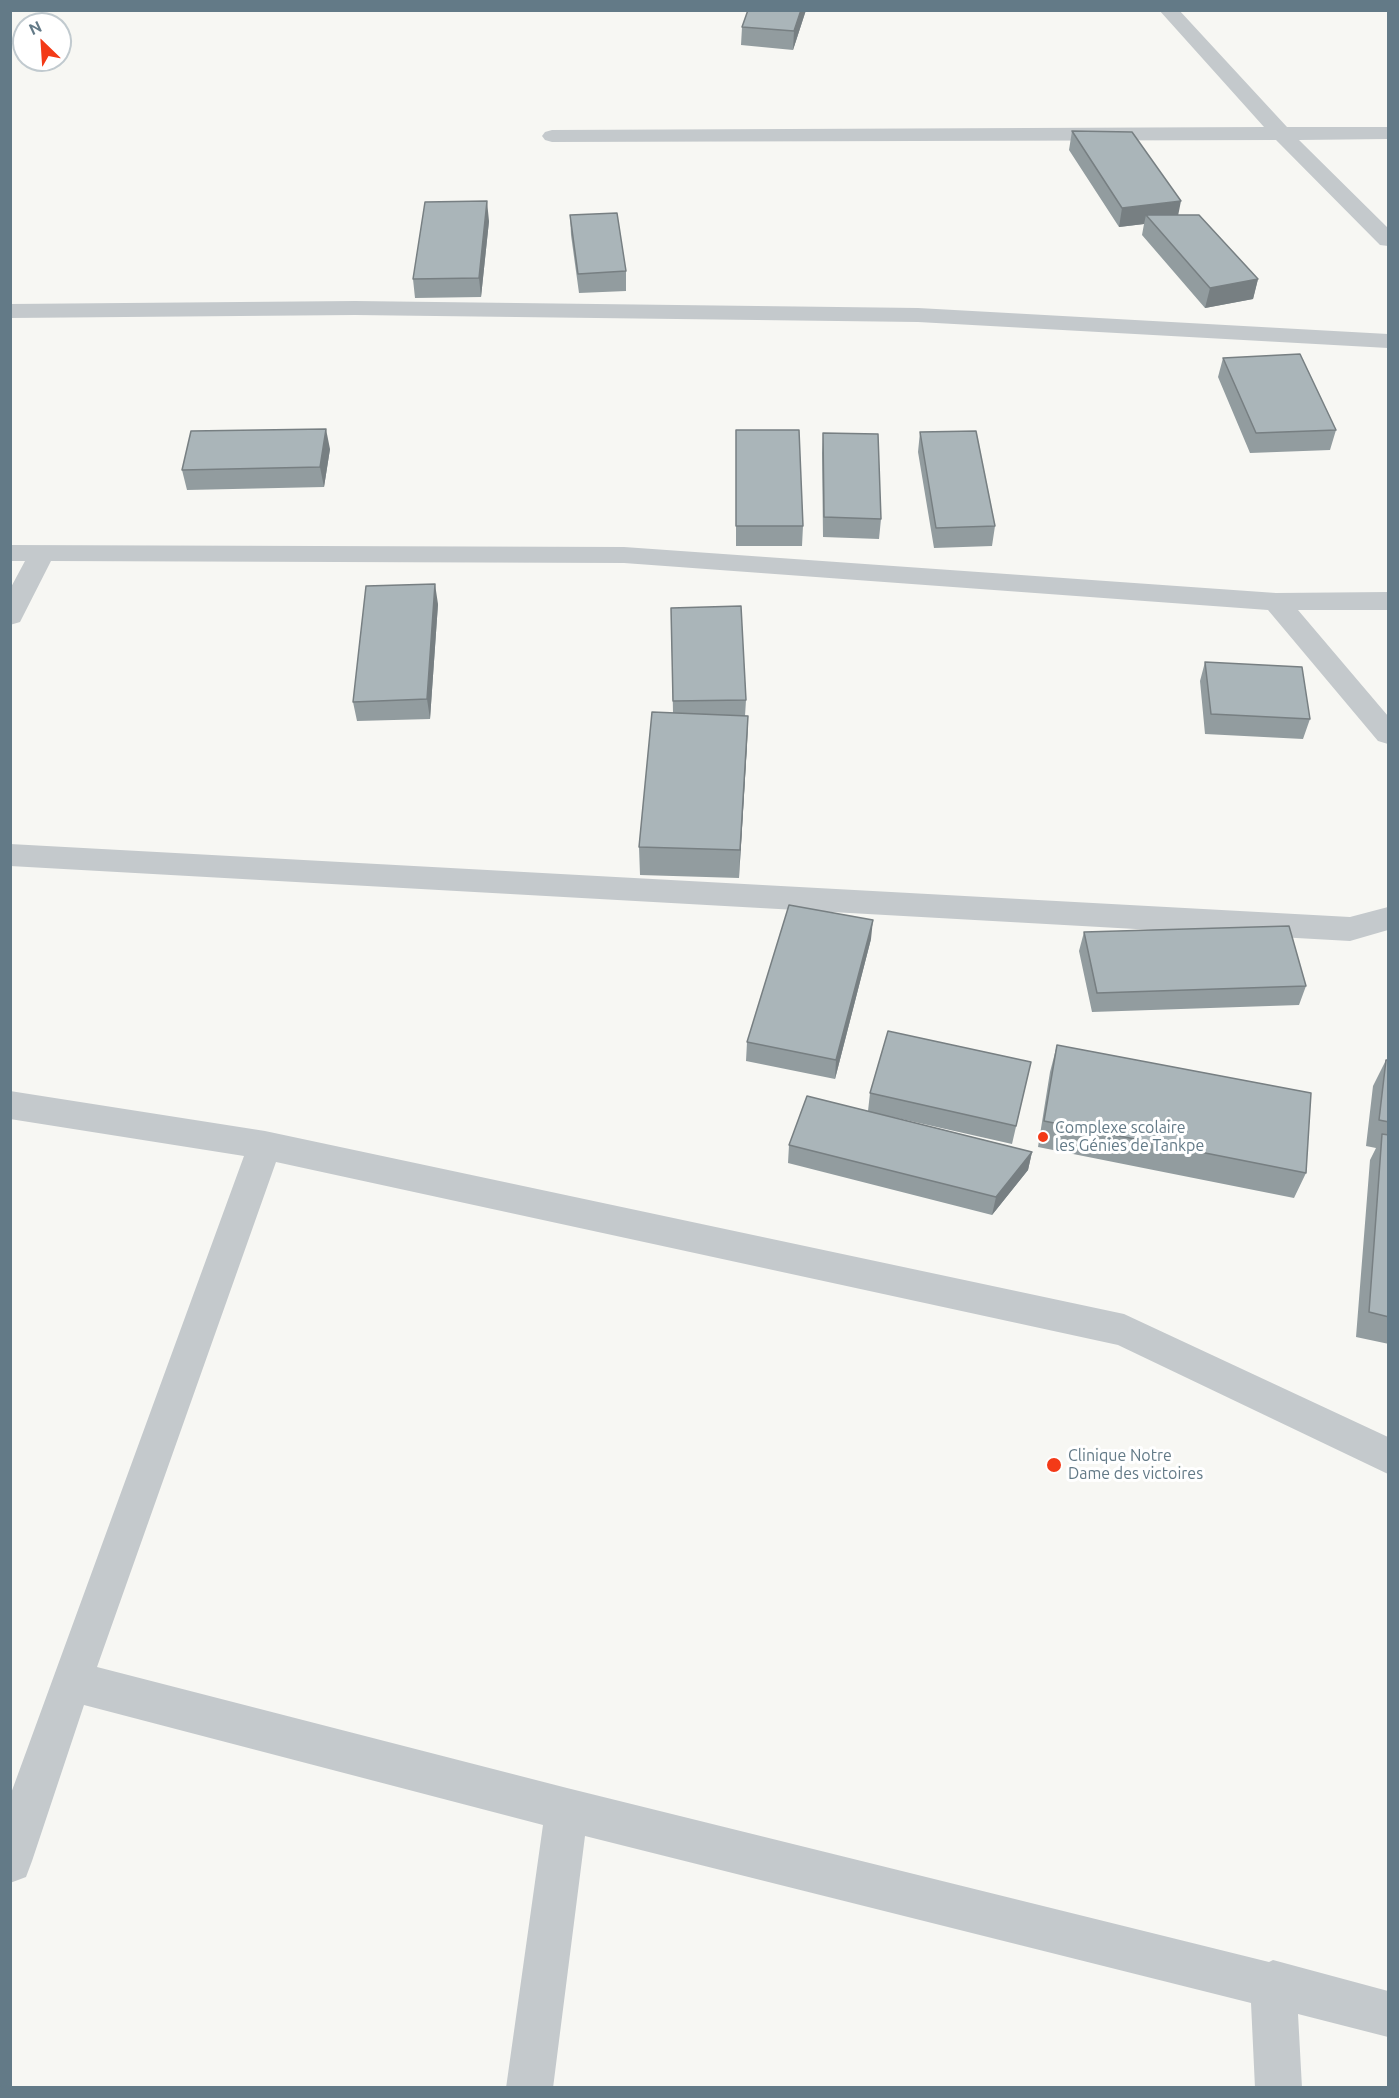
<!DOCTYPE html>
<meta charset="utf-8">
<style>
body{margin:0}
#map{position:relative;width:1399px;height:2098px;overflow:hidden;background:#f7f7f3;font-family:Ubuntu,sans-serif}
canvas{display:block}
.frame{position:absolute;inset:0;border:12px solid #637a87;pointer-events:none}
.north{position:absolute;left:12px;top:12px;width:60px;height:60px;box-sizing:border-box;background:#fff;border:2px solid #c1cacf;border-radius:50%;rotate:335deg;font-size:16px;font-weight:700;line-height:24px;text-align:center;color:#637a87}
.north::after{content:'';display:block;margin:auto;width:21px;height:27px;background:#f33a17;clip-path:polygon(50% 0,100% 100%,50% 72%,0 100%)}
</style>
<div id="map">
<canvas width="1399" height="2098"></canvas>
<div class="frame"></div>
<div class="north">N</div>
</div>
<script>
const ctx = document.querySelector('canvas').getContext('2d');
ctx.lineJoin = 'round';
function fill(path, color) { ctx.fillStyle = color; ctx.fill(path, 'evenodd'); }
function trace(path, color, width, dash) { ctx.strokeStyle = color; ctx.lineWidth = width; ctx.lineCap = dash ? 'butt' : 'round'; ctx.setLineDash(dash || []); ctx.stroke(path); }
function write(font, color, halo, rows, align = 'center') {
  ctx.font = font + ' Ubuntu,sans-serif'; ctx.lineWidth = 6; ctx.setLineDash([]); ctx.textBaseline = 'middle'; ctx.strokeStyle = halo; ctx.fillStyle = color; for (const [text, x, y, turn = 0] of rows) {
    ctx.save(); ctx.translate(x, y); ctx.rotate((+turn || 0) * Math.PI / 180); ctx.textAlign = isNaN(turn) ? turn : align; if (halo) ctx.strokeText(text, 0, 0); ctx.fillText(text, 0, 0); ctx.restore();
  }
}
fill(new Path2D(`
 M 1159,10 L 1179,10 L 1287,127 L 1388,127 L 1388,139 L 1299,140 L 1388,228 L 1388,246 L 1380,245 L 1276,140 L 552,142 L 545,140 L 542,136 L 545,132 L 552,130 L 1264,127 Z
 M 355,301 L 918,308 L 1388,334 L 1388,348 L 918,322 L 355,315 L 10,318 L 10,304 Z
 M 10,545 L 624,547 L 1276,593 L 1388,592 L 1388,610 L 1298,610 L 1388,716 L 1388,744 L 1378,741 L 1268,610 L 624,563 L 51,561 L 20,622 L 10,625 L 10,589 L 25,561 L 10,561 Z
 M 10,844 L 1350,917 L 1388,907 L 1388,930 L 1350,941 L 10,866 Z
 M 10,1091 L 265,1131 L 1124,1314 L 1388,1437 L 1388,1474 L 1118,1345 L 276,1162 L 97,1667 L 567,1788 L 1269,1962 L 1273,1960 L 1388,1991 L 1388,2037 L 1298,2014 L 1302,2088 L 1255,2088 L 1251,2003 L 585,1836 L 553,2088 L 506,2088 L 543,1825 L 84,1705 L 32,1861 L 26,1877 L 10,1883 L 10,1796 L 244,1156 L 10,1119 Z`), '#c4c9cc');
fill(new Path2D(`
 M 806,10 L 793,50 L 741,45 L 742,27 Z
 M 1072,131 L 1258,279 L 1253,299 L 1205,308 L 1142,235 L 1144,224 L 1119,227 L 1069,150 Z
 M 570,215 L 626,271 L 626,291 L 579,293 L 571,235 Z
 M 489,221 L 481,297 L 415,298 L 413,279 Z
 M 1223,358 L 1336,430 L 1330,450 L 1250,453 L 1218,377 Z
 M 736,430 L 803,526 L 802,546 L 736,546 Z
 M 920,432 L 995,526 L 992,546 L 934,548 L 918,452 Z
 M 823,433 L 881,519 L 879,539 L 823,537 L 822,453 Z
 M 330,449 L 324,487 L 187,490 L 182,470 Z
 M 438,604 L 430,719 L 357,721 L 353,702 Z
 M 671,608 L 746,700 L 745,716 L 748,716 L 747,744 L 739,878 L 640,875 L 639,847 L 673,713 Z
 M 1205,662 L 1310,719 L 1303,739 L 1205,734 L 1200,681 Z
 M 1084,932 L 1306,986 L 1299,1005 L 1092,1012 L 1079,951 Z
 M 871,939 L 835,1079 L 746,1061 L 747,1042 Z
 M 1057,1045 L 1306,1173 L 1294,1198 L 1038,1147 L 1050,1072 Z
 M 1386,1060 L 1389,1060 L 1389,1344 L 1356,1337 L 1370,1160 L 1376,1148 L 1366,1146 L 1373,1086 Z
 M 1031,1062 L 1012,1144 L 888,1116 L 1032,1152 L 1028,1170 L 992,1215 L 788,1163 L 789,1145 L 868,1111 L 870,1093 Z`), '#929c9f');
fill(new Path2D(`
 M 801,10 L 806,10 L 793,50 L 794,31 Z
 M 487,201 L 489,221 L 481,297 L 479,278 Z
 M 1181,201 L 1177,221 L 1146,215 L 1144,224 L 1119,227 L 1122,208 Z
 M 1258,279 L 1253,299 L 1205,308 L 1210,288 Z
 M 326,429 L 330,449 L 324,487 L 320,467 Z
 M 435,584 L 438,604 L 430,719 L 427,699 Z
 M 748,716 L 747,744 L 739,878 L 740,850 Z
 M 873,920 L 871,939 L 835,1079 L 836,1060 Z
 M 1032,1152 L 1028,1170 L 992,1215 L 996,1197 Z`), '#777f82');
const building = new Path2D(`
 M 748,10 L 801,10 L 794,31 L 742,27 Z
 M 1072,131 L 1132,132 L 1181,201 L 1122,208 Z
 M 487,201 L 479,278 L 413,279 L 425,202 Z
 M 617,213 L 626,271 L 578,274 L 570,215 Z
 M 1146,215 L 1199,215 L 1258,279 L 1210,288 Z
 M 1300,354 L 1336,430 L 1256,433 L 1223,358 Z
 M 326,429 L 320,467 L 182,470 L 191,431 Z
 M 736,430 L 799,430 L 803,526 L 736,526 Z
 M 976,431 L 995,526 L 936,528 L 920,432 Z
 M 823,433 L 878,434 L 881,519 L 824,517 Z
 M 435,584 L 427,699 L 353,702 L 366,586 Z
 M 741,606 L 746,700 L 673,701 L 671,608 Z
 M 1205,662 L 1302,667 L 1310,719 L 1211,714 Z
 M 652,712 L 748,716 L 740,850 L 639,847 Z
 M 789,905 L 873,920 L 836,1060 L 747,1042 Z
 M 1289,926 L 1306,986 L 1097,993 L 1084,932 Z
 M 888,1031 L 1031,1062 L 1016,1126 L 870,1093 Z
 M 1057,1045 L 1311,1093 L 1306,1173 L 1044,1121 Z
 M 1386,1060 L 1389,1060 L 1389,1122 L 1379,1120 Z
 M 807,1096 L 1032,1152 L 996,1197 L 789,1145 Z
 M 1382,1134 L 1389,1135 L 1389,1317 L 1369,1312 Z`);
fill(building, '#aab5b9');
trace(building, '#777f82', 1.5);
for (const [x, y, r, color] of [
 [1043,1137,6,"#f33a17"],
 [1054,1465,8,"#f33a17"]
]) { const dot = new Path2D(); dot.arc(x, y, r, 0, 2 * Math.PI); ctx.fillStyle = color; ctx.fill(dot); trace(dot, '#fff', 2); }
write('16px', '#637a87', '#fff', [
 ["Complexe scolaire",1055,1128],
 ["les Génies de Tankpe",1055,1146],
 ["Clinique Notre",1068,1456],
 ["Dame des victoires",1068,1474]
], 'left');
</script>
